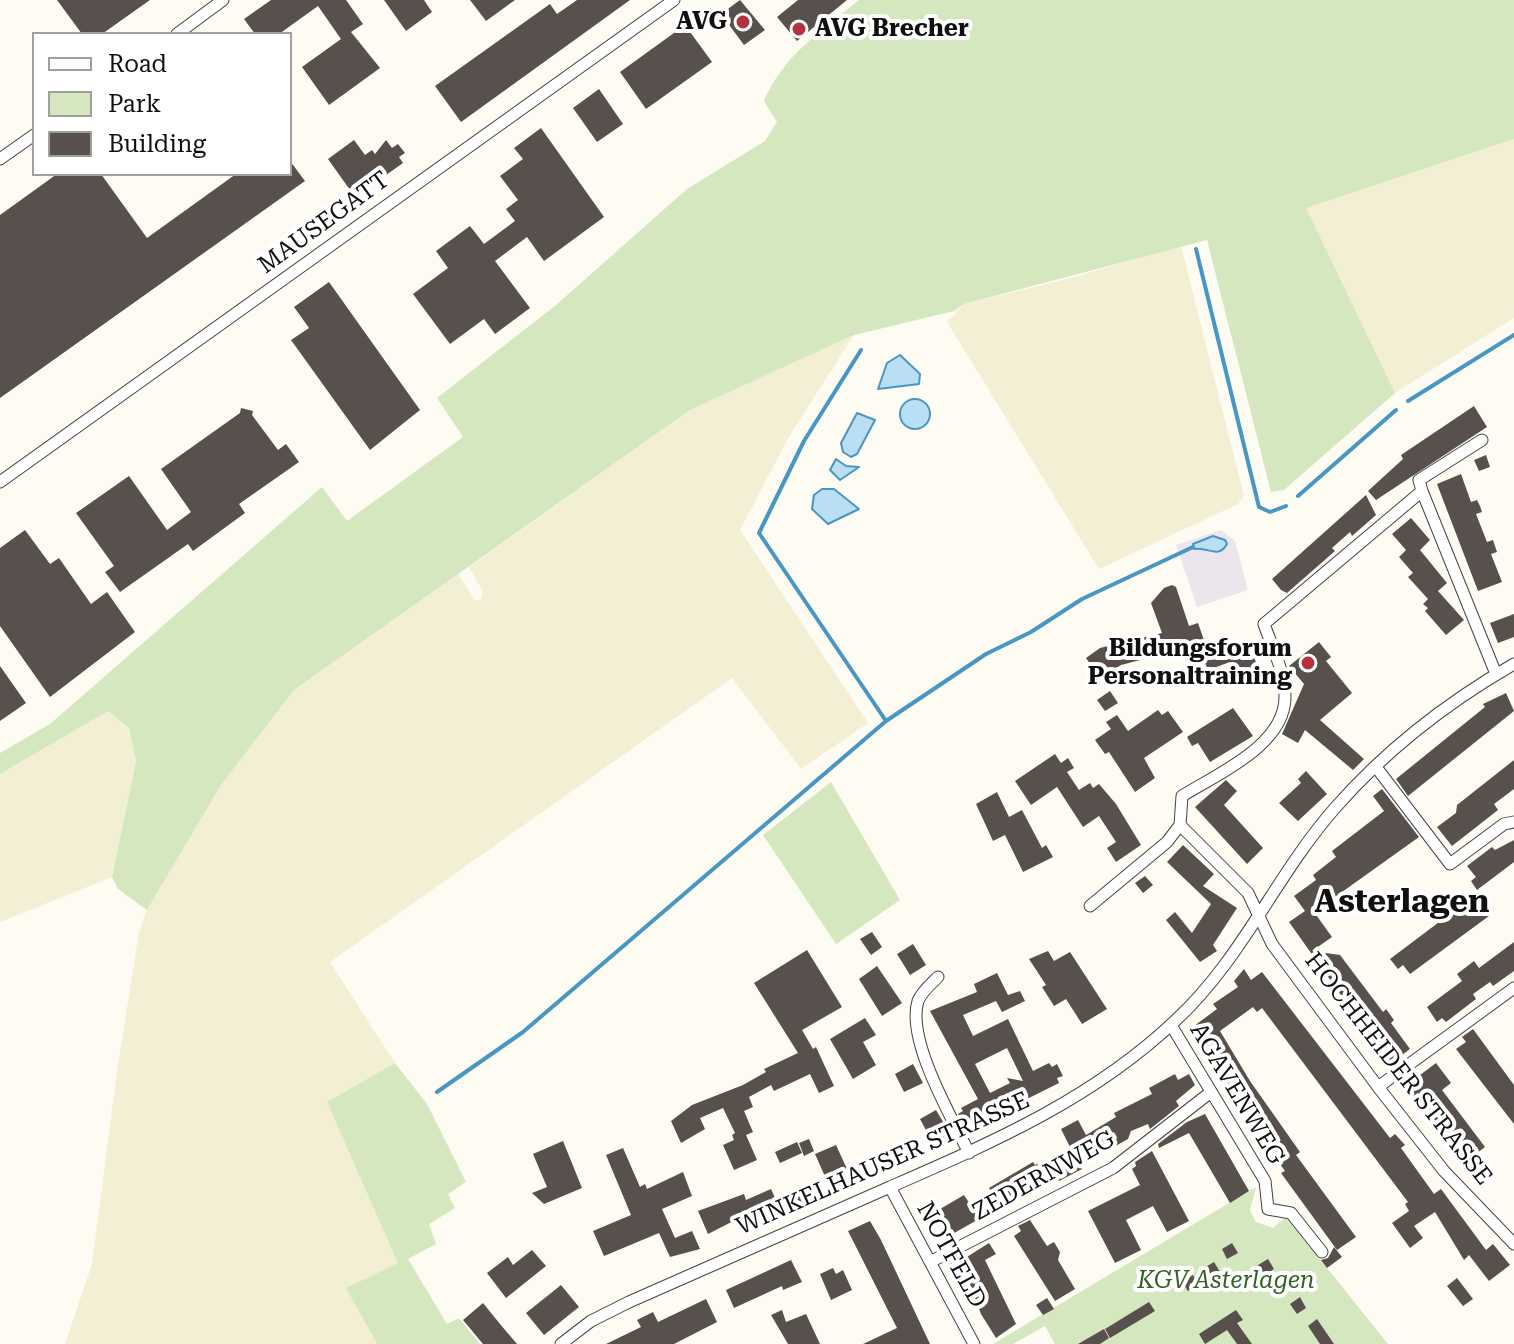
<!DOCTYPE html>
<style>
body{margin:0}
#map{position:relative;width:1514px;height:1344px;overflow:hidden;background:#fefbf3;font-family:"Roboto Serif",serif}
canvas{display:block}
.legend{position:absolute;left:32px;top:32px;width:260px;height:144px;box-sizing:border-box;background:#fff;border:2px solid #9f9f9f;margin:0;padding:10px 14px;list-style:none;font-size:24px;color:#101010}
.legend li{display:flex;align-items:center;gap:16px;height:40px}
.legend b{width:40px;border:2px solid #9f9f9f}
</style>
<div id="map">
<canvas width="1514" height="1344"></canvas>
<ul class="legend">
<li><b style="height:10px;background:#fff"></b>Road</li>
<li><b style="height:22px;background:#d5e7bf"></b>Park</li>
<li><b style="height:22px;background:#57504d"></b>Building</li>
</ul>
</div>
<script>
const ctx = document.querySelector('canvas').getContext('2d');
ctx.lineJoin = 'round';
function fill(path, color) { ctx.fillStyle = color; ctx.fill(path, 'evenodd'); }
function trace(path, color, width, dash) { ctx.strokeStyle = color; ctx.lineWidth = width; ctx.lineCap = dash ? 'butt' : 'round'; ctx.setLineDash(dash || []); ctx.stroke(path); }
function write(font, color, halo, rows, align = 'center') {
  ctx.font = font + ' "Roboto Serif",serif'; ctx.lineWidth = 8; ctx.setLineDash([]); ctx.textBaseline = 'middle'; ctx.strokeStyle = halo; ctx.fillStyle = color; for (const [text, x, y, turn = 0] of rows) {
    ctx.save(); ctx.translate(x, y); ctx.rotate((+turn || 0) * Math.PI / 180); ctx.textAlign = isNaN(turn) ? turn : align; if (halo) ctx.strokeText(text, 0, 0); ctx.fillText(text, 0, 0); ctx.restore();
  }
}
fill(new Path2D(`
 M 1221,530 L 1235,541 L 1248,590 L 1197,607 L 1176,545 Z`), '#ece5ed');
fill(new Path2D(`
 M 1514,139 L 1514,318 L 1395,393 L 1305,208 Z
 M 1181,245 L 1244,496 L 1238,504 L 1099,569 L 947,322 L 964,304 L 1075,277 Z
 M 854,335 L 790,435 L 740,530 L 868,723 L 801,769 L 732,678 L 330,962 L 395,1063 L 328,1102 L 399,1263 L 347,1288 L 377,1344 L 65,1344 L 92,1264 L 117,1071 L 139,932 L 147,910 L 221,785 L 294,690 L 458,574 L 475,600 L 481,600 L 483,592 L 469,567 L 690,410 Z
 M 108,711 L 129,728 L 136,761 L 112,877 L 0,922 L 0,774 Z`), '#f3efd4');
fill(new Path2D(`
 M 859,0 L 1514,0 L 1514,139 L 1306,208 L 1395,393 L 1284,490 L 1271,492 L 1207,240 L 964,304 L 954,311 L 854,335 L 690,410 L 294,690 L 221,785 L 147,910 L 118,889 L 112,877 L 136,761 L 129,728 L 108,711 L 0,774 L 0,753 L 50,724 L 322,487 L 347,521 L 463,437 L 437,398 L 556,305 L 687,189 L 765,141 L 777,122 L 764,101 C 782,57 822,30 859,0 Z
 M 831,782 L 900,900 L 836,944 L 763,835 Z
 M 395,1063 L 427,1104 L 466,1182 L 448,1194 L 455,1208 L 429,1224 L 436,1244 L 408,1259 L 447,1324 L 459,1318 L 480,1344 L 377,1344 L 346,1288 L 398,1263 L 327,1102 Z
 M 1256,1187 L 1250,1210 L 1256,1222 L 1273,1228 L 1286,1217 L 1388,1344 L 1055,1344 L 1045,1326 L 1013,1344 L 993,1344 Z`), '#d5e7bf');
const water = new Path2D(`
 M 900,355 L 920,374 L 919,384 L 878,389 L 887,363 Z
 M900 414a15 15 0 1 1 30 0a15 15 0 1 1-30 0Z
 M 857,413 L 875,420 L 857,454 L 851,457 L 843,452 L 841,443 Z
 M 836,459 L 846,466 L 859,467 L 840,480 L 830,470 Z
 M 822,489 L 834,489 L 859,509 L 828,524 L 812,509 L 814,495 Z
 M 1213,536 L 1225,540 L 1227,544 C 1218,560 1208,546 1194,549 L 1193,544 Z`);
fill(water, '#bbdff2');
trace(water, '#4896c3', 2);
trace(new Path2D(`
 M 1196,249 L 1259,507 L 1270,512 L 1286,506
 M 861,350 L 804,441 L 759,533 L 886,721
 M 1408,401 L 1514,335
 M 1298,496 L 1396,410
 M 437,1092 L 523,1032 L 886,721 L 986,654 L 1031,632 L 1082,599 L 1193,547`), '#4896c3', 4);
fill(new Path2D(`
 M 57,0 L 150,0 L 102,34 L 82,34 Z
 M 271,0 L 346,0 L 363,24 L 351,32 L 380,68 L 329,105 L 302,67 L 341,39 L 318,6 L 279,34 L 255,34 L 244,19 Z
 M 384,0 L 424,0 L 432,12 L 406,31 Z
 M 470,0 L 515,0 L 486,21 Z
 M 577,0 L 630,0 L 461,122 L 435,86 L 550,4 L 557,14 Z
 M 740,0 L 765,30 L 744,45 L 721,14 Z
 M 798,0 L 847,0 L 797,41 L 777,17 Z
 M 685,25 L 712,62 L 646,109 L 620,72 Z
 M 599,89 L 623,124 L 597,142 L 573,108 Z
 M 541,128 L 604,217 L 544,261 L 527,237 L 495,261 L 530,308 L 495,334 L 484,319 L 450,344 L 413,294 L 448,268 L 436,251 L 470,226 L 484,244 L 515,221 L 506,209 L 518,200 L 500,176 L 523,159 L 514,148 Z
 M 354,140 L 365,155 L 372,150 L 375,154 L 386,140 L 392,148 L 398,144 L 405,153 L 399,157 L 403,163 L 355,197 L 328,159 Z
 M 290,161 L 305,181 L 0,398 L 0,215 L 57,174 L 101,174 L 147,238 L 236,174 L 290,174 Z
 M 329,282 L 420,410 L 370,450 L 291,340 L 309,328 L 294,307 Z
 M 1474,406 L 1487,427 L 1376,500 L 1368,491 L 1403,459 L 1401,455 Z
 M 241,408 L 253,411 L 252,415 L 278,450 L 286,444 L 299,462 L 239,504 L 245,513 L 193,551 L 188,544 L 120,592 L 105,572 L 114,566 L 76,513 L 129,476 L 167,530 L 191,512 L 161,469 L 240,413 Z
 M 1486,455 L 1490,467 L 1479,471 L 1474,460 Z
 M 1461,474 L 1471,502 L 1477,500 L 1480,506 L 1482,512 L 1476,514 L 1487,542 L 1493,540 L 1497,552 L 1491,554 L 1502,582 L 1478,591 L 1437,484 Z
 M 1366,495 L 1376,515 L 1352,536 L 1350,532 L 1332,548 L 1335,551 L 1287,593 L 1281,590 L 1272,579 Z
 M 1411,518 L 1430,540 L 1420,550 L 1447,583 L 1438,591 L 1464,620 L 1446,635 L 1425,611 L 1428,608 L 1423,604 L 1428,599 L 1408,577 L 1413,573 L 1399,557 L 1406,550 L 1392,534 Z
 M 25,530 L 50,564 L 59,558 L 91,604 L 107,592 L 135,632 L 50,697 L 0,626 L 0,548 Z
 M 1172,585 L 1176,587 L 1189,626 L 1198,623 L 1205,643 L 1121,665 L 1100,678 L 1086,658 L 1100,648 L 1162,633 L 1151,603 L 1164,588 Z
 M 1514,614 L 1514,637 L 1498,643 L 1490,623 Z
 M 1248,642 L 1259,670 L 1265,668 L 1269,681 L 1255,687 L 1250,674 L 1236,679 L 1230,662 L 1208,670 L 1203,658 Z
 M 1319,642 L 1331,657 L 1326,661 L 1352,693 L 1320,720 L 1364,759 L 1353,770 L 1305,730 L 1298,743 L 1282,734 L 1304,684 L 1289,666 Z
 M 0,666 L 26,703 L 0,721 Z
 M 1110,691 L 1118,703 L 1105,711 L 1097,700 Z
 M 1506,693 L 1514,711 L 1408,796 L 1396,779 L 1485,707 L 1483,704 Z
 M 1233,708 L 1253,736 L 1210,762 L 1198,743 L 1192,746 L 1187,737 Z
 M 1158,710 L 1162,715 L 1168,711 L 1183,732 L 1144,758 L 1155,778 L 1135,792 L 1109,752 L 1105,754 L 1095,740 L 1111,729 L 1106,722 L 1117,715 L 1128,731 Z
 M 1055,754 L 1061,763 L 1068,758 L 1074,768 L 1067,772 L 1079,790 L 1090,783 L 1093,788 L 1099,784 L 1116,804 L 1141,845 L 1116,862 L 1107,848 L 1116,842 L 1099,816 L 1083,827 L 1057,787 L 1031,805 L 1015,781 Z
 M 1514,760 L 1514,789 L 1494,804 L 1498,810 L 1452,846 L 1437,827 L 1456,813 L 1457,805 Z
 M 1306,771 L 1327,794 L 1298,821 L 1279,803 L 1301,783 L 1298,779 Z
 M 1226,780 L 1237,791 L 1224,805 L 1263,848 L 1247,864 L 1195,807 Z
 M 1382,789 L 1419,837 L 1314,912 L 1332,937 L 1312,951 L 1340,955 L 1383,1012 L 1386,1009 L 1394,1020 L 1391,1023 L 1410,1049 L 1390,1064 L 1289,922 L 1305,911 L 1294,896 L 1316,880 L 1313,875 L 1336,857 L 1332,851 L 1384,811 L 1373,796 Z
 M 997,792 L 1009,817 L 1022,810 L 1042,848 L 1046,845 L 1053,857 L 1023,872 L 1005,835 L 993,841 L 976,804 Z
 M 1514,840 L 1514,862 L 1477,890 L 1471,881 L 1476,877 L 1467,866 L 1492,847 L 1495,850 Z
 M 1183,845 L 1214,874 L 1203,886 L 1237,908 L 1213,945 L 1217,951 L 1200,962 L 1166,920 L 1175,912 L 1192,933 L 1211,904 L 1167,862 Z
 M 1145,876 L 1153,885 L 1143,893 L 1135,883 Z
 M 1479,892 L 1493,910 L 1489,916 L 1410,974 L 1403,965 L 1398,969 L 1390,959 Z
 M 872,932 L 882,947 L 871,955 L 860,939 Z
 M 1514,942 L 1514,971 L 1493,986 L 1490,982 L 1473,994 L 1476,999 L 1446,1022 L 1442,1018 L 1437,1022 L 1427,1007 L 1462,981 L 1457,974 L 1474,961 L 1479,968 Z
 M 913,944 L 926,965 L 910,975 L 897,954 Z
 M 807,950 L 842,1007 L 802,1030 L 813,1049 L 816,1047 L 834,1086 L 819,1093 L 810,1074 L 774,1091 L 771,1085 L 749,1097 L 753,1107 L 744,1111 L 753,1132 L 746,1135 L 757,1160 L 734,1170 L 723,1145 L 734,1140 L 732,1135 L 735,1133 L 723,1108 L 700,1118 L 705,1129 L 681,1143 L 671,1121 L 692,1105 L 743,1085 L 766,1072 L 764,1069 L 798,1053 L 754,983 Z
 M 1048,951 L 1054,961 L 1070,952 L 1107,1009 L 1082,1024 L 1066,999 L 1054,1006 L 1042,987 L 1046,985 L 1029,959 Z
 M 877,966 L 902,1003 L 882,1016 L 859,979 Z
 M 1244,969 L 1251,980 L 1262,972 L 1390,1138 L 1395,1134 L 1405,1145 L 1401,1148 L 1434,1194 L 1441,1189 L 1486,1250 L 1493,1244 L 1510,1265 L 1489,1281 L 1469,1255 L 1464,1260 L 1435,1212 L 1414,1226 L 1423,1238 L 1410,1248 L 1392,1223 L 1409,1211 L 1405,1204 L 1408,1202 L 1262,1008 L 1257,1012 L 1253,1007 L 1220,1031 L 1250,1081 L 1300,1152 L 1296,1155 L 1356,1237 L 1337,1250 L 1281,1173 L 1285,1171 L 1230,1095 L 1200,1045 L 1205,1041 L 1194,1026 L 1217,1009 L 1213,1004 L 1238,987 L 1234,981 Z
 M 997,973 L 1008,995 L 1020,991 L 1025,1001 L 1002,1012 L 996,1001 L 963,1015 L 973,1036 L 1008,1019 L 1033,1071 L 1049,1063 L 1052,1067 L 1057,1064 L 1063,1076 L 1057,1078 L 1059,1083 L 1025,1100 L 1023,1096 L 1003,1105 L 1006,1111 L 972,1128 L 969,1123 L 964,1125 L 958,1114 L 963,1111 L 961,1108 L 978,1099 L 930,1011 L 977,992 L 974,984 ZM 1007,1048 L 1023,1081 L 1007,1078 L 1010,1083 L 990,1093 L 975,1064 Z
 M 865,1018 L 876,1035 L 863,1042 L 876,1065 L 853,1079 L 830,1039 Z
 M 1473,1029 L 1514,1085 L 1514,1124 L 1456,1049 L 1466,1042 L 1462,1037 Z
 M 1436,1063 L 1451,1083 L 1442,1090 L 1485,1147 L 1464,1163 L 1421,1105 L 1418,1108 L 1403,1088 Z
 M 913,1064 L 923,1083 L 904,1092 L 895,1074 Z
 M 1175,1074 L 1178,1080 L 1189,1074 L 1195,1085 L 1176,1101 L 1179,1106 L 1150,1129 L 1148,1124 L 1131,1131 L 1128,1139 L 1080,1166 L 1082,1169 L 1059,1181 L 1056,1175 L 949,1236 L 935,1212 L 964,1195 L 973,1209 L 995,1197 L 989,1188 L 1033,1162 L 1035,1165 L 1071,1149 L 1061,1129 L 1078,1120 L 1086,1135 L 1116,1117 L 1114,1113 L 1152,1094 L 1149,1088 Z
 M 936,1110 L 949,1132 L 944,1137 L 947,1143 L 936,1149 L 920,1119 Z
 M 1205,1114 L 1249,1191 L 1230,1203 L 1189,1133 L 1159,1148 L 1158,1144 L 1187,1122 Z
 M 809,1139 L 814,1151 L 804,1156 L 799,1143 Z
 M 563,1141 L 582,1188 L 544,1204 L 532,1193 L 547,1187 L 533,1154 Z
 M 797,1142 L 802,1153 L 780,1163 L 775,1152 Z
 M 836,1145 L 848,1171 L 827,1181 L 815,1154 Z
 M 623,1148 L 640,1187 L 645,1184 L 647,1189 L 683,1172 L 692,1196 L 662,1209 L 675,1238 L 692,1231 L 700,1249 L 670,1257 L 659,1233 L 604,1256 L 593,1231 L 631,1215 L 606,1155 Z
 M 1152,1151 L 1189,1221 L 1167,1232 L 1153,1206 L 1126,1220 L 1141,1250 L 1115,1263 L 1088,1211 L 1140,1185 L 1132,1169 L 1136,1166 L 1135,1162 Z
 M 809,1183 L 818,1202 L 793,1213 L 791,1207 L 756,1223 L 751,1212 L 708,1234 L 698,1211 L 744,1194 L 746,1200 L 771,1189 L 775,1198 Z
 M 1030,1220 L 1047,1246 L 1054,1242 L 1060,1252 L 1058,1260 L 1075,1289 L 1055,1301 L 1014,1236 L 1021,1231 L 1018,1226 Z
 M 870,1221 L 881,1240 L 930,1344 L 863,1344 L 897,1328 L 848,1231 Z
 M 989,1243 L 996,1254 L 985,1260 L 1016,1324 L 996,1338 L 981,1314 L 968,1279 L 956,1275 L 949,1262 L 960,1256 L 962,1260 Z
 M 1232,1243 L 1238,1253 L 1227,1259 L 1222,1249 Z
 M 1334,1247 L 1342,1257 L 1327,1268 L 1321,1260 L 1328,1258 Z
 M 532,1250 L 546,1266 L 506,1298 L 487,1273 L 508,1257 L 513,1265 Z
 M 1268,1259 L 1274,1269 L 1265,1275 L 1258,1265 Z
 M 791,1260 L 802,1282 L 783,1290 L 782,1286 L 734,1308 L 726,1290 Z
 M 1214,1262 L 1220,1272 L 1209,1278 L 1204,1268 Z
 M 833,1268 L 836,1274 L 843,1270 L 852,1290 L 831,1300 L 820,1274 Z
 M 1193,1275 L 1198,1285 L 1188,1291 L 1182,1282 Z
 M 1457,1278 L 1473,1299 L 1463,1306 L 1447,1286 Z
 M 1284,1279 L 1290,1288 L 1281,1295 L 1275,1285 Z
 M 561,1285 L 579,1307 L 544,1335 L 526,1313 Z
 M 1300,1297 L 1306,1308 L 1297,1314 L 1290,1304 Z
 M 1047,1298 L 1054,1309 L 1043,1315 L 1036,1305 Z
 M 706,1299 L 717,1322 L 674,1344 L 606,1344 L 641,1327 L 637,1320 L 653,1312 L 658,1322 Z
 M 1149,1302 L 1155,1311 L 1110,1338 L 1105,1329 Z
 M 483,1303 L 500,1324 L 517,1344 L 483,1344 L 463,1320 Z
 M 782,1310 L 786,1322 L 806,1314 L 820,1344 L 788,1344 L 771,1315 Z
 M 1236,1310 L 1243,1320 L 1237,1323 L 1252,1344 L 1237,1344 L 1227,1330 L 1205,1344 L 1199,1334 Z
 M 1317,1319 L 1334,1344 L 1320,1344 L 1308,1326 Z
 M 1104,1329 L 1109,1338 L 1100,1344 L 1078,1344 Z`), '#57504d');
const street = new Path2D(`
 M 177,34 L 223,0
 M 0,159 L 34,135
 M 0,482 L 674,0
 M 1422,491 L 1419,480 L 1482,440
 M 1376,767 L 1450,864 L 1504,824 L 1514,822
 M 1180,825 L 1248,893 L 1272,944 L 1378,1087 L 1444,1171 L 1514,1244
 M 1090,906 L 1167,842 L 1180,825 L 1182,796 C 1217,774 1286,745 1285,696 C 1285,672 1272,647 1264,624 L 1422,491 L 1496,674
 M 938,977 C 931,984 922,991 918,1001 C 906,1040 952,1118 969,1153
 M 1171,1025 L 1265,1181 L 1268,1209 L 1291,1213 L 1322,1252
 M 1378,1087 L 1514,988
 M 890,1187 L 974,1344
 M 930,1262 L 1113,1168 L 1211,1092
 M 561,1344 L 591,1321 L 629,1302 C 716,1264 803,1226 890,1187 C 993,1142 1093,1099 1176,1020 C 1242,959 1276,875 1335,808 C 1386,750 1448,702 1514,664`);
trace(street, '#434343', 13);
trace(street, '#fff', 11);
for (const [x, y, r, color] of [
 [743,22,8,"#b5323d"],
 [799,29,8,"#b5323d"],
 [1308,663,8,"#b5323d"]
]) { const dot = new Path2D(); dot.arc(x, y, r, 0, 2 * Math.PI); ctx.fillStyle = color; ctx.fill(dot); trace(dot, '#fff', 3); }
write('bold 24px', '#101010', '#fff', [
 ["AVG",727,22],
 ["AVG Brecher",815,29,"left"],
 ["Bildungsforum",1292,649],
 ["Personaltraining",1292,677]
], 'right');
write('24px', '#101010', '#fff', [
 ["MAUSEGATT",324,223,-36],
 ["HOCHHEIDER STRASSE",1398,1069,52],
 ["AGAVENWEG",1237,1094,59],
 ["WINKELHAUSER STRASSE",883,1164,-24],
 ["ZEDERNWEG",1044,1176,-29],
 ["NOTFELD",951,1255,61]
]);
write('italic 24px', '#336324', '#fff', [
 ["KGV Asterlagen",1226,1281]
]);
write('bold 32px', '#101010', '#fff', [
 ["Asterlagen",1402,903]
]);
</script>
